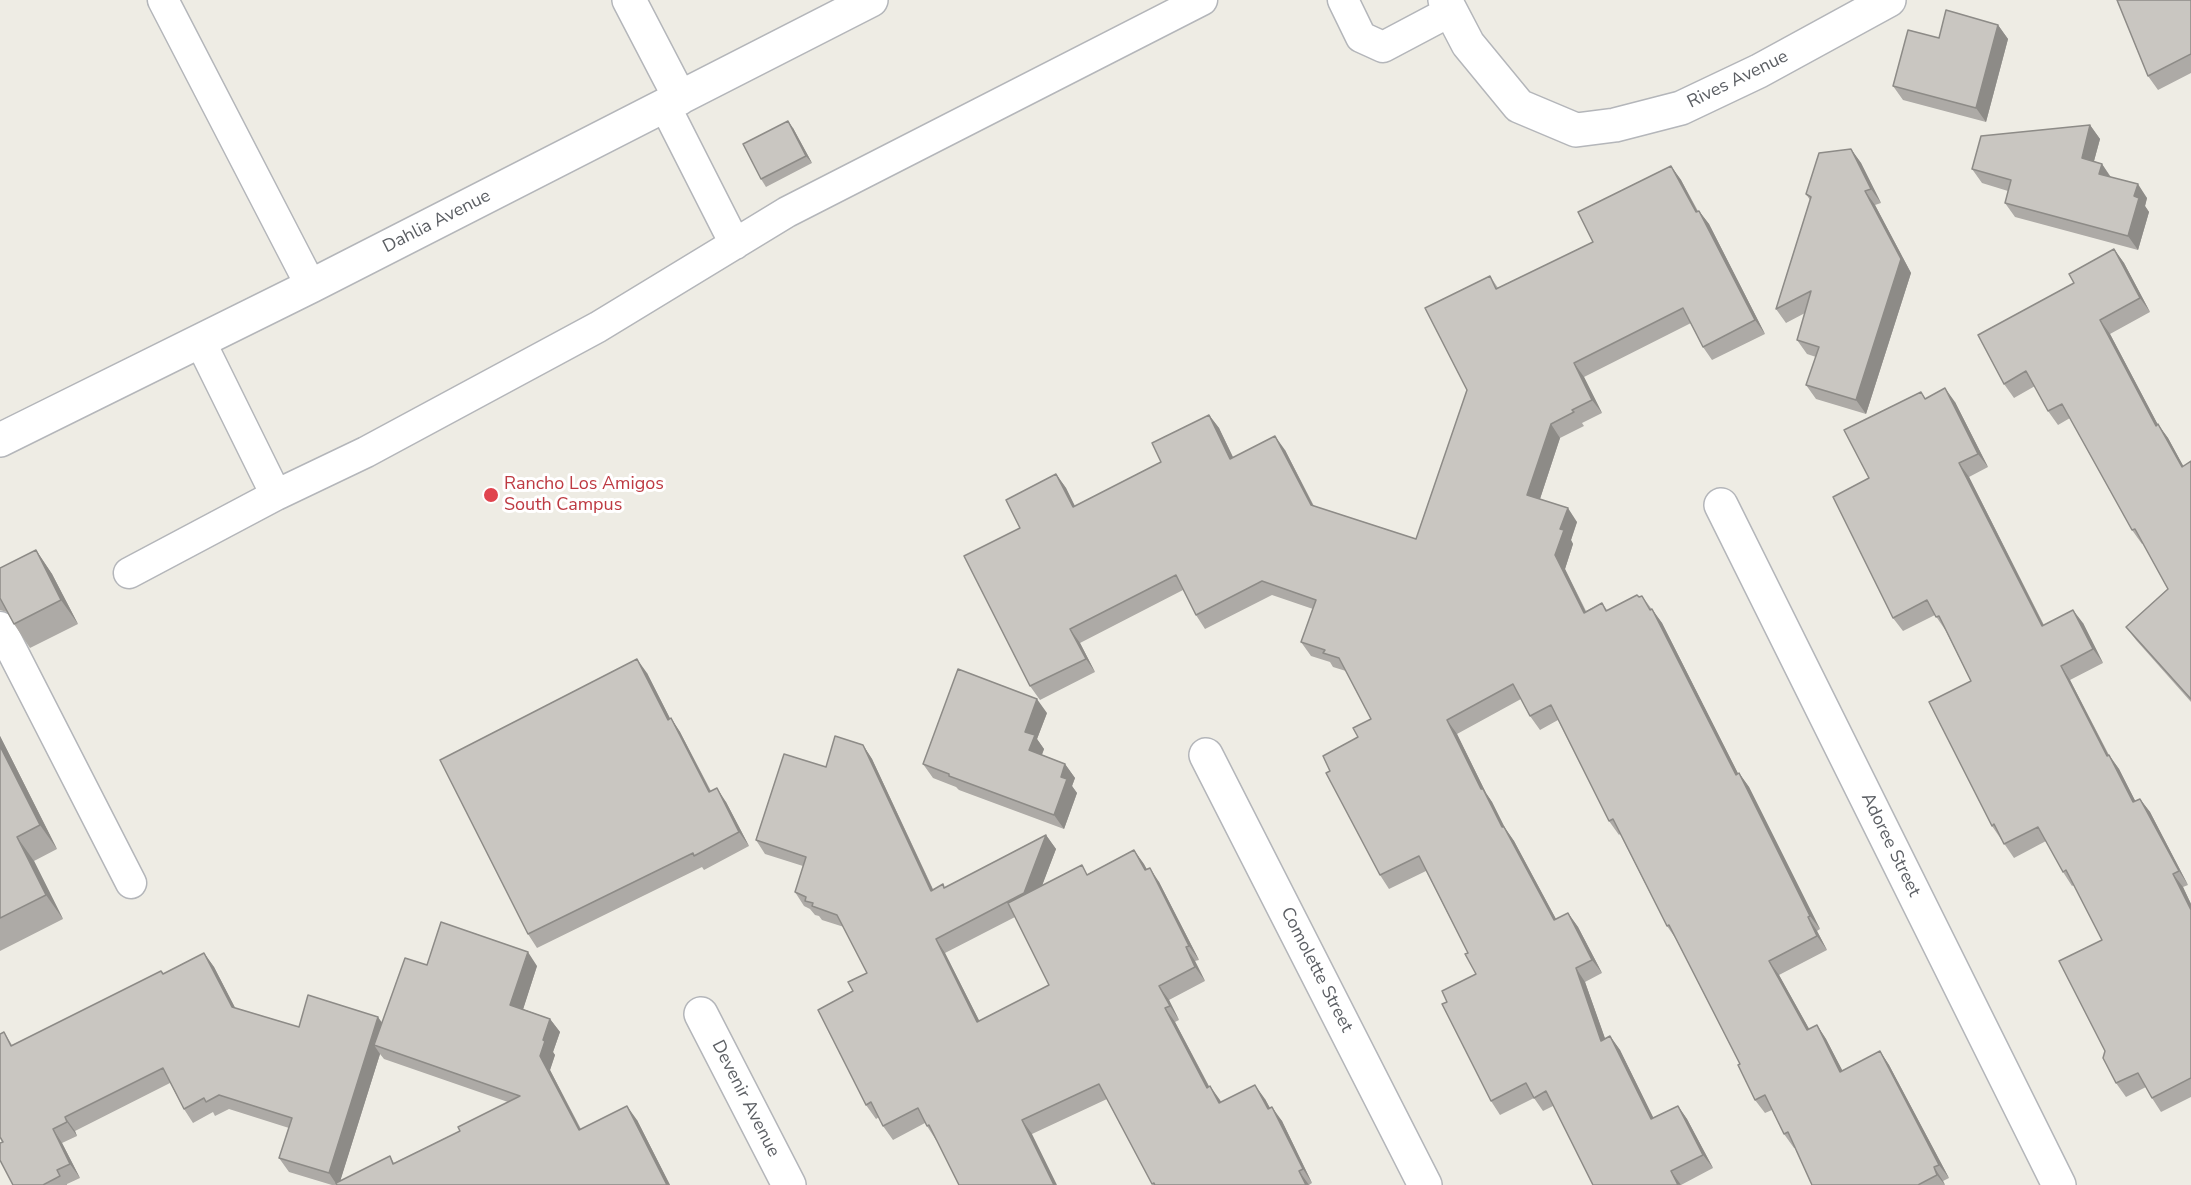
<!DOCTYPE html>
<style>
body{margin:0}
canvas{display:block;background:#eeece4}
</style>
<canvas width="2191" height="1185"></canvas>
<script>
const ctx = document.querySelector('canvas').getContext('2d');
ctx.lineJoin = 'round';
function trace(path, color, width, dash) { ctx.strokeStyle = color; ctx.lineWidth = width; ctx.lineCap = dash ? 'butt' : 'round'; ctx.setLineDash(dash || []); ctx.stroke(path); }
function fill(path, color) { ctx.fillStyle = color; ctx.fill(path, 'evenodd'); }
function write(font, color, halo, rows, align = 'center') {
  ctx.font = font + ' "Nunito Sans",sans-serif'; ctx.lineWidth = 6; ctx.setLineDash([]); ctx.textBaseline = 'middle'; ctx.strokeStyle = halo; ctx.fillStyle = color; for (const [text, x, y, turn = 0] of rows) {
    ctx.save(); ctx.translate(x, y); ctx.rotate((+turn || 0) * Math.PI / 180); ctx.textAlign = isNaN(turn) ? turn : align; if (halo) ctx.strokeText(text, 0, 0); ctx.fillText(text, 0, 0); ctx.restore();
  }
}
const lane = new Path2D(`
 M 163,0 L 311,286
 M 1343,0 L 1361,37 L 1383,47 L 1451,11
 M 665,106 L 735,244
 M 200,341 L 276,495
 M 129,573 L 276,495 L 366,452 L 598,327 L 787,212 L 1202,0
 M 0,627 L 131,883`);
const street = new Path2D(`
 M 629,0 L 680,98
 M 1445,0 L 1468,44 L 1519,106 L 1576,130 L 1615,125 L 1681,108 L 1759,71 L 1889,0
 M 0,440 L 311,286 L 871,0
 M 1721,505 L 2059,1185
 M 1206,755 L 1425,1185
 M 701,1014 L 789,1185`);
trace(lane, '#b4b6ba', 33);
trace(street, '#b4b6ba', 36);
trace(lane, '#fff', 30);
trace(street, '#fff', 33);
fill(new Path2D(`
 M 2191,0 L 2191,73 L 2158,90 L 2148,76 Z
 M 1998,25 L 2008,39 L 1986,122 L 1903,100 L 1893,86 L 1939,38 Z
 M 2090,125 L 2100,139 L 2094,161 L 2102,164 L 2111,177 L 2147,198 L 2145,206 L 2149,212 L 2138,250 L 2015,217 L 2005,203 L 2008,191 L 1982,183 L 1972,169 Z
 M 793,128 L 812,163 L 766,187 L 761,179 Z
 M 1851,149 L 1861,163 L 1881,203 L 1875,205 L 1911,273 L 1866,414 L 1816,399 L 1806,385 L 1816,357 L 1807,354 L 1797,340 L 1805,313 L 1786,323 L 1776,309 L 1810,200 L 1806,194 Z
 M 1671,166 L 1681,180 L 1698,211 L 1699,211 L 1709,224 L 1765,334 L 1712,360 L 1703,347 L 1691,323 L 1584,377 L 1602,413 L 1582,423 L 1584,426 L 1560,438 L 1540,499 L 1577,522 L 1571,540 L 1573,544 L 1565,569 L 1586,611 L 1602,603 L 1607,610 L 1642,596 L 1662,623 L 1738,774 L 1739,773 L 1749,787 L 1820,929 L 1817,931 L 1827,950 L 1779,975 L 1809,1029 L 1817,1025 L 1826,1039 L 1842,1071 L 1880,1051 L 1889,1065 L 1949,1178 L 1943,1181 L 1945,1185 L 1812,1185 L 1795,1148 L 1794,1148 L 1784,1134 L 1772,1110 L 1765,1113 L 1755,1100 L 1740,1064 L 1676,939 L 1667,926 L 1620,834 L 1619,835 L 1609,821 L 1558,720 L 1540,730 L 1530,716 L 1521,699 L 1457,734 L 1486,793 L 1492,802 L 1505,828 L 1514,841 L 1556,919 L 1568,913 L 1578,927 L 1602,973 L 1585,982 L 1605,1039 L 1610,1036 L 1620,1050 L 1653,1118 L 1678,1106 L 1687,1119 L 1713,1168 L 1681,1185 L 1553,1106 L 1543,1111 L 1534,1098 L 1500,1115 L 1491,1101 L 1447,1002 L 1476,974 L 1468,953 L 1426,871 L 1389,889 L 1380,875 L 1330,771 L 1371,719 L 1346,671 L 1333,667 L 1330,662 L 1311,656 L 1301,642 L 1313,609 L 1272,595 L 1205,629 L 1196,615 L 1183,590 L 1080,643 L 1095,672 L 1040,700 L 1030,686 L 1020,528 L 1056,474 L 1066,488 L 1075,506 L 1161,462 L 1209,415 L 1219,428 L 1233,457 L 1285,450 L 1314,506 L 1416,539 L 1467,390 L 1490,276 L 1498,288 L 1593,242 Z
 M 2114,249 L 2124,263 L 2150,312 L 2110,334 L 2158,425 L 2168,438 L 2183,466 L 2191,461 L 2191,702 L 2136,640 L 2126,627 L 2168,589 L 2143,543 L 2142,544 L 2132,530 L 2070,418 L 2058,425 L 2048,411 L 2035,386 L 2014,398 L 2004,384 L 2074,283 Z
 M 1921,392 L 1926,399 L 1955,402 L 1988,467 L 1969,477 L 2044,625 L 2083,623 L 2103,663 L 2070,680 L 2109,755 L 2119,769 L 2135,801 L 2140,799 L 2150,812 L 2188,885 L 2183,887 L 2191,904 L 2191,1097 L 2161,1112 L 2152,1098 L 2146,1087 L 2126,1097 L 2116,1083 L 2105,1051 L 2102,940 L 2074,885 L 2072,886 L 2063,872 L 2046,841 L 2014,858 L 1992,826 L 1971,681 L 1946,631 L 1935,615 L 1903,631 L 1893,618 L 1869,478 Z
 M 36,550 L 52,574 L 78,624 L 30,648 L 14,624 L 7,612 L 0,610 L 0,568 Z
 M 647,673 L 670,719 L 671,718 L 680,732 L 711,791 L 726,802 L 749,846 L 704,870 L 702,867 L 537,948 L 528,934 Z
 M 1047,713 L 1037,739 L 1044,749 L 1042,755 L 1065,764 L 1075,778 L 1072,786 L 1077,793 L 1064,829 L 959,790 L 956,787 L 933,778 L 923,764 Z
 M 0,736 L 57,849 L 34,861 L 63,919 L 0,951 Z
 M 863,745 L 872,759 L 933,889 L 945,888 L 1046,835 L 1056,849 L 1042,885 L 1088,874 L 1134,850 L 1147,870 L 1159,882 L 1199,960 L 1195,961 L 1205,981 L 1169,1000 L 1179,1020 L 1175,1022 L 1209,1086 L 1221,1102 L 1265,1099 L 1270,1108 L 1282,1121 L 1312,1183 L 1309,1185 L 1153,1185 L 1107,1099 L 1032,1134 L 936,1140 L 925,1123 L 893,1140 L 883,1126 L 879,1117 L 876,1119 L 866,1105 L 853,991 L 867,973 L 844,927 L 822,920 L 819,916 L 815,915 L 810,909 L 804,906 L 795,892 L 803,866 L 765,854 L 756,840 L 826,767 ZM 1015,917 L 1049,985 L 979,1021 L 945,953 Z
 M 204,953 L 214,967 L 235,1008 L 299,1027 L 382,1023 L 427,965 L 537,966 L 523,1009 L 550,1019 L 560,1032 L 553,1052 L 555,1055 L 550,1070 L 581,1129 L 637,1120 L 670,1185 L 332,1185 L 289,1172 L 279,1158 L 289,1128 L 229,1109 L 215,1116 L 213,1112 L 193,1123 L 184,1109 L 170,1083 L 75,1131 L 77,1136 L 62,1143 L 80,1178 L 67,1184 L 67,1185 L 13,1185 L 4,1032 L 12,1045 L 163,974 ZM 380,1054 L 384,1059 L 508,1102 L 460,1131 L 394,1163 L 390,1156 L 340,1181 Z`), '#adaaa6');
fill(new Path2D(`
 M 1998,25 L 2008,39 L 1986,122 L 1976,108 Z
 M 788,121 L 793,128 L 812,163 L 806,156 Z
 M 2090,125 L 2100,139 L 2091,172 L 2082,158 Z
 M 1851,149 L 1861,163 L 1881,203 L 1871,189 Z
 M 2102,164 L 2111,178 L 2099,174 Z
 M 1671,166 L 1681,180 L 1705,226 L 1696,212 Z
 M 2138,184 L 2147,198 L 2145,206 L 2149,212 L 2138,250 L 2128,236 L 2134,196 Z
 M 1865,191 L 1875,205 L 1911,273 L 1866,414 L 1856,400 Z
 M 1699,211 L 1709,224 L 1765,334 L 1755,320 Z
 M 2114,249 L 2124,263 L 2150,312 L 2140,298 Z
 M 2100,320 L 2110,334 L 2166,440 L 2156,426 Z
 M 1574,363 L 1584,377 L 1602,413 L 1592,400 Z
 M 1945,388 L 1955,402 L 1988,467 L 1978,454 Z
 M 1209,415 L 1219,428 L 1240,472 L 1230,459 Z
 M 1551,424 L 1560,438 L 1537,508 L 1527,495 Z
 M 2158,424 L 2168,438 L 2191,480 L 2182,467 Z
 M 1275,436 L 1285,450 L 1320,519 L 1311,505 Z
 M 1959,463 L 1969,477 L 2051,640 L 2042,626 Z
 M 1056,474 L 1066,488 L 1082,521 L 1073,507 Z
 M 1568,508 L 1577,522 L 1571,540 L 1573,544 L 1565,569 L 1593,627 L 1584,613 L 1555,555 L 1560,529 Z
 M 36,550 L 52,574 L 78,624 L 61,600 Z
 M 1652,609 L 1662,623 L 1746,789 L 1736,775 Z
 M 2073,610 L 2083,623 L 2103,663 L 2093,649 Z
 M 1070,629 L 1080,643 L 1095,672 L 1086,659 Z
 M 637,659 L 647,673 L 678,734 L 668,720 Z
 M 2061,666 L 2070,680 L 2116,770 L 2107,756 Z
 M 1037,699 L 1047,713 L 1037,739 L 1044,749 L 1038,764 L 1029,750 L 1025,732 Z
 M 671,718 L 680,732 L 718,806 L 709,792 Z
 M 1447,720 L 1457,734 L 1486,793 L 1492,802 L 1505,828 L 1514,841 L 1564,934 L 1554,920 L 1481,789 Z
 M 0,736 L 57,849 L 40,825 L 0,746 Z
 M 863,745 L 872,759 L 940,905 L 931,891 Z
 M 2109,755 L 2119,769 L 2143,816 L 2133,802 Z
 M 1065,764 L 1075,778 L 1072,786 L 1077,793 L 1064,829 L 1054,815 L 1061,777 Z
 M 1739,773 L 1749,787 L 1820,929 L 1810,916 Z
 M 717,788 L 726,802 L 749,846 L 739,832 Z
 M 2140,799 L 2150,812 L 2188,885 L 2179,871 Z
 M 1046,835 L 1056,849 L 1034,907 L 1024,893 Z
 M 17,837 L 34,861 L 63,919 L 46,895 Z
 M 1134,850 L 1144,864 L 1155,884 L 1145,870 Z
 M 1150,868 L 1159,882 L 1199,960 L 1189,946 Z
 M 2173,874 L 2183,887 L 2191,904 L 2191,910 Z
 M 1568,913 L 1578,927 L 1602,973 L 1592,960 Z
 M 1808,917 L 1817,931 L 1827,950 L 1817,936 Z
 M 936,939 L 945,953 L 987,1036 L 977,1022 Z
 M 1186,947 L 1195,961 L 1205,981 L 1195,967 Z
 M 528,952 L 537,966 L 520,1019 L 510,1005 Z
 M 204,953 L 214,967 L 242,1021 L 232,1007 Z
 M 1769,961 L 1779,975 L 1817,1043 L 1807,1030 Z
 M 1576,968 L 1585,982 L 1611,1055 L 1601,1041 Z
 M 1159,986 L 1169,1000 L 1179,1020 L 1170,1006 Z
 M 1165,1008 L 1175,1022 L 1217,1102 L 1207,1088 Z
 M 378,1017 L 388,1031 L 374,1045 L 380,1054 L 339,1185 L 337,1185 L 329,1173 Z
 M 550,1019 L 560,1032 L 553,1052 L 555,1055 L 550,1070 L 588,1144 L 579,1130 L 540,1056 L 543,1040 Z
 M 1817,1025 L 1826,1039 L 1850,1085 L 1840,1072 Z
 M 1610,1036 L 1620,1050 L 1661,1133 L 1651,1119 Z
 M 1880,1051 L 1889,1065 L 1949,1178 L 1939,1165 Z
 M 1255,1085 L 1265,1099 L 1278,1123 L 1268,1109 Z
 M 1210,1086 L 1220,1100 L 1229,1117 L 1219,1103 Z
 M 627,1106 L 637,1120 L 670,1185 L 667,1185 Z
 M 1678,1106 L 1687,1119 L 1713,1168 L 1703,1155 Z
 M 1272,1107 L 1282,1121 L 1312,1183 L 1303,1169 Z
 M 65,1117 L 75,1131 L 77,1136 L 67,1122 Z
 M 1022,1120 L 1032,1134 L 1057,1185 L 1054,1185 Z
 M 53,1129 L 62,1143 L 80,1178 L 70,1164 Z
 M 1934,1167 L 1943,1181 L 1945,1185 L 1937,1175 Z
 M 1299,1171 L 1309,1185 L 1306,1185 Z
 M 1671,1171 L 1681,1185 L 1678,1185 Z`), '#8d8b87');
const building = new Path2D(`
 M 2117,0 L 2191,0 L 2191,54 L 2148,76 Z
 M 1946,10 L 1998,25 L 1976,108 L 1893,86 L 1908,30 L 1939,38 Z
 M 788,121 L 806,156 L 761,179 L 743,144 Z
 M 2090,125 L 2082,158 L 2102,164 L 2099,174 L 2138,184 L 2134,196 L 2139,198 L 2128,236 L 2005,203 L 2011,180 L 1972,169 L 1981,136 Z
 M 1851,149 L 1871,189 L 1865,191 L 1901,259 L 1856,400 L 1806,385 L 1819,347 L 1797,340 L 1811,291 L 1776,309 L 1811,197 L 1806,194 L 1819,153 Z
 M 1671,166 L 1696,212 L 1699,211 L 1755,320 L 1703,347 L 1683,308 L 1574,363 L 1592,400 L 1572,410 L 1574,412 L 1551,424 L 1527,495 L 1568,508 L 1560,529 L 1564,530 L 1555,555 L 1584,613 L 1602,603 L 1606,611 L 1637,595 L 1639,597 L 1642,596 L 1650,610 L 1652,609 L 1736,775 L 1739,773 L 1810,916 L 1808,917 L 1817,936 L 1769,961 L 1807,1030 L 1817,1025 L 1840,1072 L 1880,1051 L 1939,1165 L 1934,1167 L 1937,1175 L 1918,1185 L 1812,1185 L 1788,1132 L 1784,1134 L 1765,1095 L 1755,1100 L 1738,1065 L 1740,1064 L 1669,925 L 1667,926 L 1613,819 L 1609,821 L 1551,705 L 1530,716 L 1513,684 L 1447,720 L 1481,789 L 1483,789 L 1502,827 L 1504,827 L 1554,920 L 1568,913 L 1592,960 L 1576,968 L 1601,1041 L 1610,1036 L 1651,1119 L 1678,1106 L 1703,1155 L 1671,1171 L 1678,1185 L 1593,1185 L 1546,1091 L 1534,1098 L 1526,1083 L 1491,1101 L 1442,1004 L 1447,1002 L 1442,991 L 1476,974 L 1465,954 L 1468,953 L 1419,856 L 1380,875 L 1326,773 L 1330,771 L 1323,756 L 1358,737 L 1353,728 L 1371,719 L 1339,658 L 1323,653 L 1325,650 L 1301,642 L 1316,600 L 1262,581 L 1196,615 L 1176,575 L 1070,629 L 1086,659 L 1030,686 L 964,556 L 1020,528 L 1006,500 L 1056,474 L 1073,507 L 1161,462 L 1152,443 L 1209,415 L 1230,459 L 1275,436 L 1311,505 L 1416,539 L 1467,390 L 1425,308 L 1490,276 L 1496,289 L 1593,242 L 1578,212 Z
 M 2114,249 L 2140,298 L 2100,320 L 2156,426 L 2158,424 L 2182,467 L 2191,461 L 2191,699 L 2126,627 L 2168,589 L 2135,529 L 2132,530 L 2062,404 L 2048,411 L 2026,371 L 2004,384 L 1978,335 L 2074,283 L 2069,274 Z
 M 1945,388 L 1978,454 L 1959,463 L 2042,626 L 2073,610 L 2093,649 L 2061,666 L 2107,756 L 2109,755 L 2133,802 L 2140,799 L 2179,871 L 2173,874 L 2191,910 L 2191,1078 L 2152,1098 L 2138,1073 L 2116,1083 L 2103,1058 L 2105,1051 L 2059,961 L 2102,940 L 2066,870 L 2063,872 L 2038,827 L 2004,844 L 1994,824 L 1992,826 L 1929,702 L 1971,681 L 1939,616 L 1936,617 L 1927,600 L 1893,618 L 1833,497 L 1869,478 L 1844,430 L 1921,392 L 1925,399 Z
 M 36,550 L 61,600 L 14,624 L 0,598 L 0,568 Z
 M 637,659 L 668,720 L 671,718 L 709,792 L 717,788 L 739,832 L 694,856 L 693,853 L 528,934 L 440,760 Z
 M 958,669 L 1037,699 L 1025,732 L 1035,735 L 1029,750 L 1065,764 L 1061,777 L 1067,779 L 1054,815 L 949,776 L 949,774 L 923,764 Z
 M 835,736 L 863,745 L 931,891 L 943,884 L 944,888 L 1046,835 L 1024,893 L 936,939 L 977,1022 L 1049,985 L 1008,903 L 1082,865 L 1087,875 L 1134,850 L 1145,870 L 1150,868 L 1189,946 L 1186,947 L 1195,967 L 1159,986 L 1170,1006 L 1165,1008 L 1207,1088 L 1210,1086 L 1219,1103 L 1255,1085 L 1268,1109 L 1272,1107 L 1303,1169 L 1299,1171 L 1306,1185 L 1155,1185 L 1154,1183 L 1152,1184 L 1099,1084 L 1022,1120 L 1054,1185 L 959,1185 L 929,1125 L 927,1126 L 918,1108 L 883,1126 L 871,1102 L 866,1105 L 818,1010 L 853,991 L 848,982 L 867,973 L 837,915 L 812,906 L 813,903 L 805,901 L 806,897 L 795,892 L 806,857 L 756,840 L 784,754 L 826,767 Z
 M 0,746 L 40,825 L 17,837 L 46,895 L 0,918 Z
 M 441,922 L 528,952 L 510,1005 L 550,1019 L 543,1040 L 545,1041 L 540,1056 L 579,1130 L 627,1106 L 667,1185 L 337,1185 L 336,1183 L 390,1156 L 393,1164 L 460,1131 L 458,1127 L 520,1096 L 374,1045 L 405,958 L 427,965 Z
 M 204,953 L 232,1007 L 299,1027 L 308,995 L 378,1017 L 329,1173 L 279,1158 L 292,1118 L 219,1095 L 206,1102 L 204,1098 L 184,1109 L 163,1068 L 65,1117 L 67,1122 L 53,1129 L 70,1164 L 57,1170 L 60,1176 L 43,1185 L 13,1185 L 0,1160 L 0,1143 L 3,1142 L 0,1137 L 0,1034 L 4,1032 L 11,1046 L 161,971 L 163,974 Z`);
fill(building, '#c9c6c1');
trace(building, '#8d8b87', 1.5);
for (const [x, y, r, color] of [
 [491,495,8,"#e0444e"]
]) { const dot = new Path2D(); dot.arc(x, y, r, 0, 2 * Math.PI); ctx.fillStyle = color; ctx.fill(dot); trace(dot, '#fff', 2); }
write('18px', '#5c5f64', '#fff', [
 ["Rives Avenue",1738,80,-26],
 ["Dahlia Avenue",437,222,-27],
 ["Adoree Street",1890,845,64],
 ["Comolette Street",1316,970,63],
 ["Devenir Avenue",745,1099,63]
]);
write('18px', '#be3a42', '#fff', [
 ["Rancho Los Amigos",504,485],
 ["South Campus",504,506]
], 'left');
</script>
